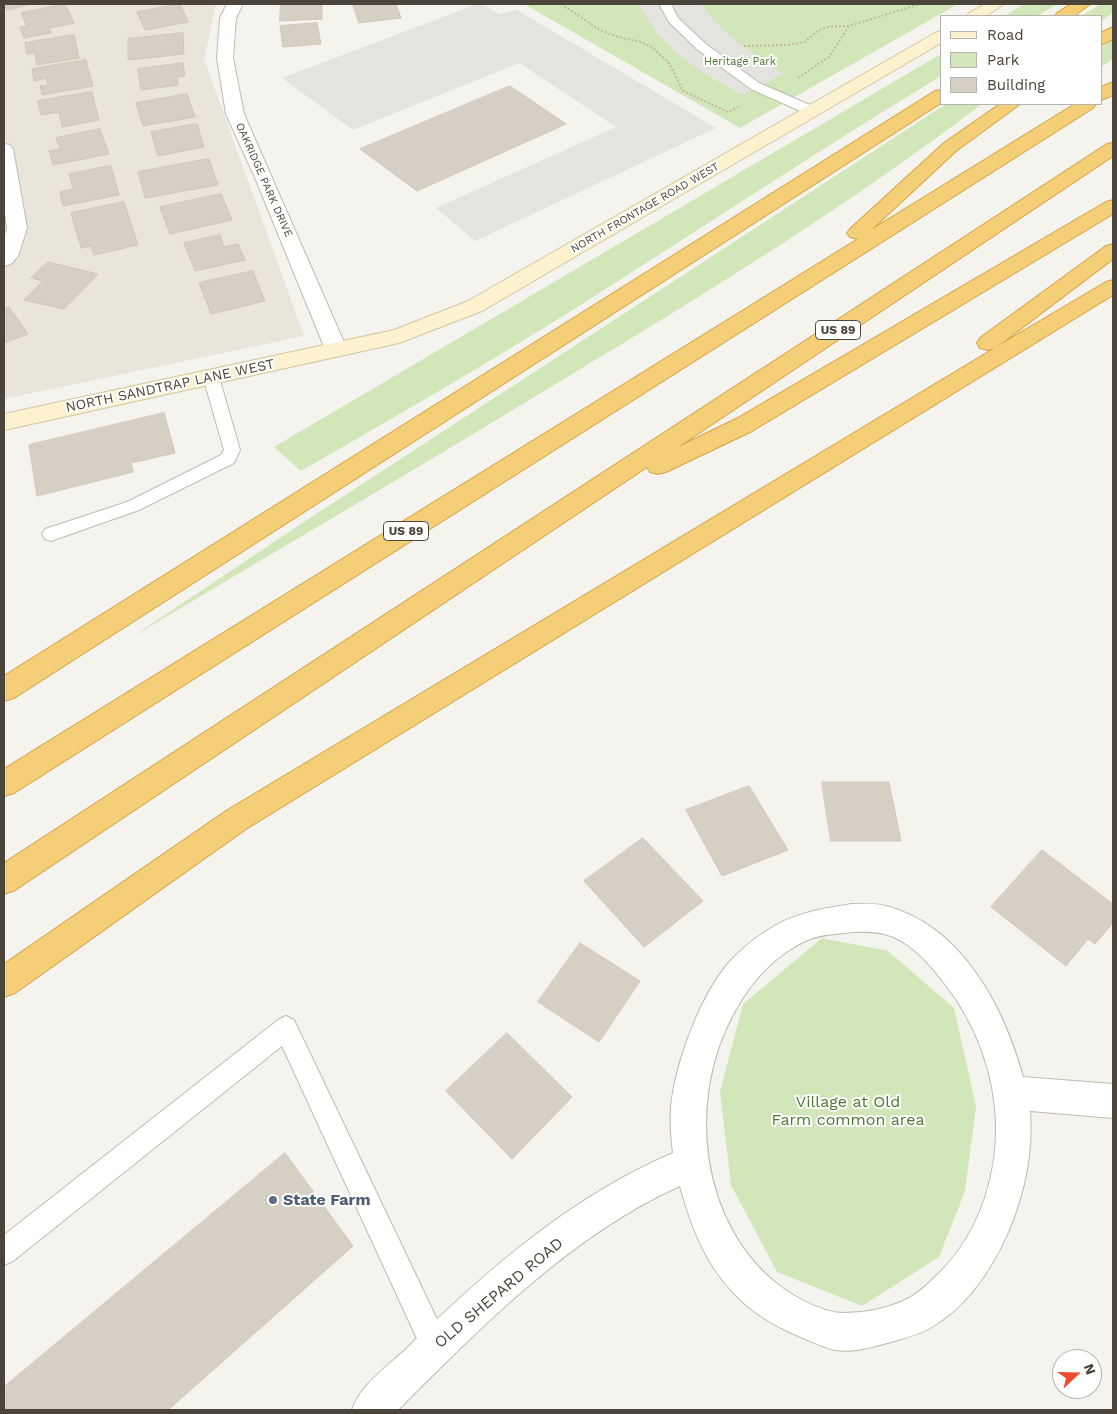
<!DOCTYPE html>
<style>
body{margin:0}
#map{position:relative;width:1117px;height:1414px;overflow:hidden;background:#f5f3ed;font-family:"Work Sans",sans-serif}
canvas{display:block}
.frame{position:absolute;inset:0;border:5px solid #4a443a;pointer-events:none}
.legend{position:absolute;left:940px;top:15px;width:162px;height:90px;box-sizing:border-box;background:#fff;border:1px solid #b7b4b0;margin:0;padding:6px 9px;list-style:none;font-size:15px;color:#4a443a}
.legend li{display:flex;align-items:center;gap:10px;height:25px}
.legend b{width:25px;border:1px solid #b7b4b0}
.north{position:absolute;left:1052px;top:1349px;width:50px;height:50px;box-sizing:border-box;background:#fff;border:1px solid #b7b4b0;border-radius:50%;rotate:69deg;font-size:14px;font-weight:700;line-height:20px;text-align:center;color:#4a443a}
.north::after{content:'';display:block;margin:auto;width:18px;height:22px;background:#ec4d2d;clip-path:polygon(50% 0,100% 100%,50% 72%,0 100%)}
</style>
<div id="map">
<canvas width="1117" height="1414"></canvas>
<div class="frame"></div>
<ul class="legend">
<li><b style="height:6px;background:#fcf2d0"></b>Road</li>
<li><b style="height:14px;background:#d1e6b9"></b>Park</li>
<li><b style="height:14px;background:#d6cfc3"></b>Building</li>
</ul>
<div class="north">N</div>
</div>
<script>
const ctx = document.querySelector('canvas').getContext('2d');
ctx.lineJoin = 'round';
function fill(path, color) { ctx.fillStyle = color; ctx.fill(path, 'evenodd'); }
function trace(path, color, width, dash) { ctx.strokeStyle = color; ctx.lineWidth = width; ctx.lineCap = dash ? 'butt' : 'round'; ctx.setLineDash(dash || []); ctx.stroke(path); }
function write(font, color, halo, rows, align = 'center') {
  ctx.font = font + ' "Work Sans",sans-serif'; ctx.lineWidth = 4; ctx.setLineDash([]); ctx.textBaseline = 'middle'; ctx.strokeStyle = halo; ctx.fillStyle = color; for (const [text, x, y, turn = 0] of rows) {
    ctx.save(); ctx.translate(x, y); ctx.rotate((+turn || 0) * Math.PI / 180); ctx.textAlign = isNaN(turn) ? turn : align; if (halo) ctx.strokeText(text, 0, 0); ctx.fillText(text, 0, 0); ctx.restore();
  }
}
fill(new Path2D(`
 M 4,4 L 216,4 L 204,59 L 304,336 L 4,399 Z`), '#e9e5db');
fill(new Path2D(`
 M 524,4 L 958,4 L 740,128 Z
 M 1025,4 L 1057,4 L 1037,16 L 1004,16 Z
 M 1101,4 L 1113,4 L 1113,13 L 1101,21 L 1101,16 L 1081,16 Z
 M 1113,39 L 1113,59 L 1101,67 L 1101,48 Z
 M 941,54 L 941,76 C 816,152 694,233 571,311 C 482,367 391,419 301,471 L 274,447 Z
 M 946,104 L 982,104 C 849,205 707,293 564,379 C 420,467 274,552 129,639 L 313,516 Z
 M 822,938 L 888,951 L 954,1008 L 976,1106 L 965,1191 L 939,1257 L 862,1306 L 777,1272 L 731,1185 L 720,1092 L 743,1004 Z`), '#d1e6b9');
fill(new Path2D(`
 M 477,4 L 482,4 L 499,14 L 517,10 L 716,128 L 475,241 L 436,208 L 616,127 L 519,63 L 353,130 L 282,78 Z
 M 638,4 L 701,4 L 717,24 L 741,45 L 783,74 L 742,95 L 710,77 L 679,55 L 656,32 Z`), '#e5e3e0');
const building = new Path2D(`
 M 4,4 L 30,4 L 8,10 Z
 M 65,4 L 74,23 L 49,28 L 51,33 L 24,38 L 20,27 L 27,26 L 21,13 Z
 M 180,4 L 188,22 L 145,30 L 137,12 Z
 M 281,4 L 322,4 L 322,19 L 280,21 Z
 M 353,4 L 396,4 L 401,18 L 359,23 Z
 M 317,23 L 321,44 L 283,47 L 280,26 Z
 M 183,33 L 184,54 L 128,60 L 128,39 Z
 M 74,35 L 79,58 L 37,65 L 35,53 L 27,54 L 25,43 Z
 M 86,60 L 93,86 L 42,95 L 40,86 L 48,85 L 47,78 L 34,81 L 32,69 Z
 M 183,63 L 185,76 L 177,77 L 178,85 L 141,90 L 138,69 Z
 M 510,86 L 566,124 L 417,191 L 360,149 Z
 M 92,92 L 99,120 L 62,127 L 59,112 L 41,115 L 38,101 Z
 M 187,94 L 195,117 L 143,126 L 136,103 Z
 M 197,124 L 204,147 L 158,156 L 151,132 Z
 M 100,129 L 109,154 L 53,165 L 49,151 L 60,149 L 56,138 Z
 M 209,159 L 218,185 L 145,198 L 138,172 Z
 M 111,166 L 119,195 L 63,206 L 60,192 L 73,189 L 69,174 Z
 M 221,194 L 232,220 L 170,234 L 160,207 Z
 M 124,202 L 138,245 L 94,255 L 91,246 L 81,248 L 71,213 Z
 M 220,235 L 224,247 L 238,244 L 245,260 L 195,271 L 184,243 Z
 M 48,262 L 98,274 L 64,309 L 24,300 L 43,281 L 31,278 Z
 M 253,271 L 265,301 L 211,314 L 199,283 Z
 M 9,307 L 28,334 L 4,343 L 4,309 Z
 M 164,413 L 175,453 L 131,463 L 133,472 L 37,496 L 29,445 Z
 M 822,782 L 889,782 L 901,841 L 831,841 Z
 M 749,786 L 788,850 L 722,876 L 686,810 Z
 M 643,838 L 703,901 L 644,947 L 584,881 Z
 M 1042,850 L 1113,904 L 1113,923 L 1095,944 L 1088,939 L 1066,966 L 991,907 Z
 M 580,943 L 640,981 L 599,1042 L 538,1002 Z
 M 507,1033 L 572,1097 L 512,1159 L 446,1091 Z
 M 285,1153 L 353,1246 L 168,1410 L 4,1410 L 4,1387 Z`);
fill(building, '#d6cfc3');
trace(building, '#d1c7b6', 1);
const lane = new Path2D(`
 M 659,4 L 671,4 L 678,18 L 706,44 L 759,83 L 817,108 L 818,111 L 817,114 L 807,114 L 751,89 L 698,50 L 669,22 Z
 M 211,372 L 217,373 L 219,377 L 240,450 L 234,463 L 139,510 L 51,541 L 45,539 L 42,534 L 45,529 L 127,502 L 221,455 L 224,450 L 203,377 L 205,373 Z
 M 286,1016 L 294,1020 L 445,1336 L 449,1346 L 445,1356 L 435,1360 L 425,1356 L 282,1046 L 13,1261 L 4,1265 L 4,1235 L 278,1020 Z`);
const street = new Path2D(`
 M 227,4 L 243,4 L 236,18 L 233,58 L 244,114 L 347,349 L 344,354 L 336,356 L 328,354 L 325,349 L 256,180 L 226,114 L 217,58 L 220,18 Z
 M 4,144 L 10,145 L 13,149 L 27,228 L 18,256 L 11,264 L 4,266 L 4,238 L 7,228 L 4,206 Z
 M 852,904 C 863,904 875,903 886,906 C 962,926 1004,1007 1023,1077 L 1113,1084 L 1113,1118 L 1030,1111 C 1033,1152 1025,1192 1009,1230 C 992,1269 968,1306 930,1328 C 918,1335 904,1338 891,1342 C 873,1347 853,1353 835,1350 C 822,1347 808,1340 796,1335 C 771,1324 749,1311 731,1290 C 704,1261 690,1223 680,1186 C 572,1234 480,1328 398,1410 L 352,1410 C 360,1385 387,1367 406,1349 C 486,1271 570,1197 673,1153 C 671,1138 670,1122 671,1107 C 675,1063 702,990 733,958 C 746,945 760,934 776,925 C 800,912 825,908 852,904 ZM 852,932 C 862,932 873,931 884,934 C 908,939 930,964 944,983 C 976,1023 995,1074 996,1125 C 997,1181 976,1240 934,1278 C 926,1286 916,1295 905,1300 C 887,1309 862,1313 843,1313 C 823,1312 800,1300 784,1289 C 699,1228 685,1099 735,1011 C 752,980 777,953 810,939 C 823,934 838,934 852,932 Z`);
const secondary = new Path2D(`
 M 985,4 L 1004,4 L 986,16 L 967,16 L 969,13 Z
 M 941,31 L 941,43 L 482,311 L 399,343 L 4,430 L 4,414 L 394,330 L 468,301 L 935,33 Z`);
const highway = new Path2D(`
 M 1071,4 L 1090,4 L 1074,16 L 1055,16 L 1057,13 Z
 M 1113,27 L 1113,39 L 1101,45 L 1101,33 Z
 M 1113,82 L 1113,95 L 1101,100 L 1101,87 Z
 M 941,90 L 941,103 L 14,698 L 4,701 L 4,676 L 935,91 Z
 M 1000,104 L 1020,104 L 956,151 L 871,230 L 1075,104 L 1096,104 L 1093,108 L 14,793 L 4,796 L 4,769 L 858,239 L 850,237 L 847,233 L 850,229 L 944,143 Z
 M 1113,143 L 1113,156 L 678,447 L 736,419 L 1106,202 L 1113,200 L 1113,214 L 752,431 L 666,472 L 658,474 L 650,472 L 647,467 L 15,890 L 4,894 L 4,863 L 1107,144 Z
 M 1113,244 L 1113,259 L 998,346 L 1106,282 L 1113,280 L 1113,295 L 246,829 L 15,993 L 4,997 L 4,964 L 226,811 L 995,348 L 988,350 L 980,348 L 977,343 L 980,338 L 1106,246 Z`);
trace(lane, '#c1bbaf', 2);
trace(street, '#c1bbaf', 2);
trace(secondary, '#d2c69f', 2);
trace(highway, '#d5a447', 2);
trace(new Path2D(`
 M 561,4 L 600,30 L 618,37 L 641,42 L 652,47 L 669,63 L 683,91 L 728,112 L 741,106
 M 744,46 L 787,45 L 804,42 L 819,30 L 828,27 L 849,26 L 920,4
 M 798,78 L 829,57 L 849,26`), '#c1b7a2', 2, [2, 2]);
fill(lane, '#fff');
fill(street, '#fff');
fill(secondary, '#fcf2d0');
fill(highway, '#f5ce78');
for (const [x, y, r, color] of [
 [273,1200,5,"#5c6f8a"]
]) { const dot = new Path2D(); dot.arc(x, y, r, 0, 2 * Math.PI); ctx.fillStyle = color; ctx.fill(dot); trace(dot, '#fff', 2); }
write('11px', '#4a7930', '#fff', [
 ["Heritage Park",740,62]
]);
write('11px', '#4a443a', '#fff', [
 ["OAKRIDGE PARK DRIVE",264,180,66],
 ["NORTH FRONTAGE ROAD WEST",645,208,-30]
]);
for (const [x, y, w] of [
 [838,330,45],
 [406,531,45]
]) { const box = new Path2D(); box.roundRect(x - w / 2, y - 9.5, w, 19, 4); ctx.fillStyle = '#fff'; ctx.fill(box); trace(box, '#4a443a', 1); }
write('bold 12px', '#4a443a', null, [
 ["US 89",838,330],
 ["US 89",406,531]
]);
write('14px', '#4a443a', '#fff', [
 ["NORTH SANDTRAP LANE WEST",170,386,-12]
]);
write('16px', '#4a7930', '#fff', [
 ["Village at Old",848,1102],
 ["Farm common area",848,1120]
]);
write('bold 16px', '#4e5e75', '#fff', [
 ["State Farm",283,1200]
], 'left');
write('16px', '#4a443a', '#fff', [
 ["OLD SHEPARD ROAD",499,1293,-40]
]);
</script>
